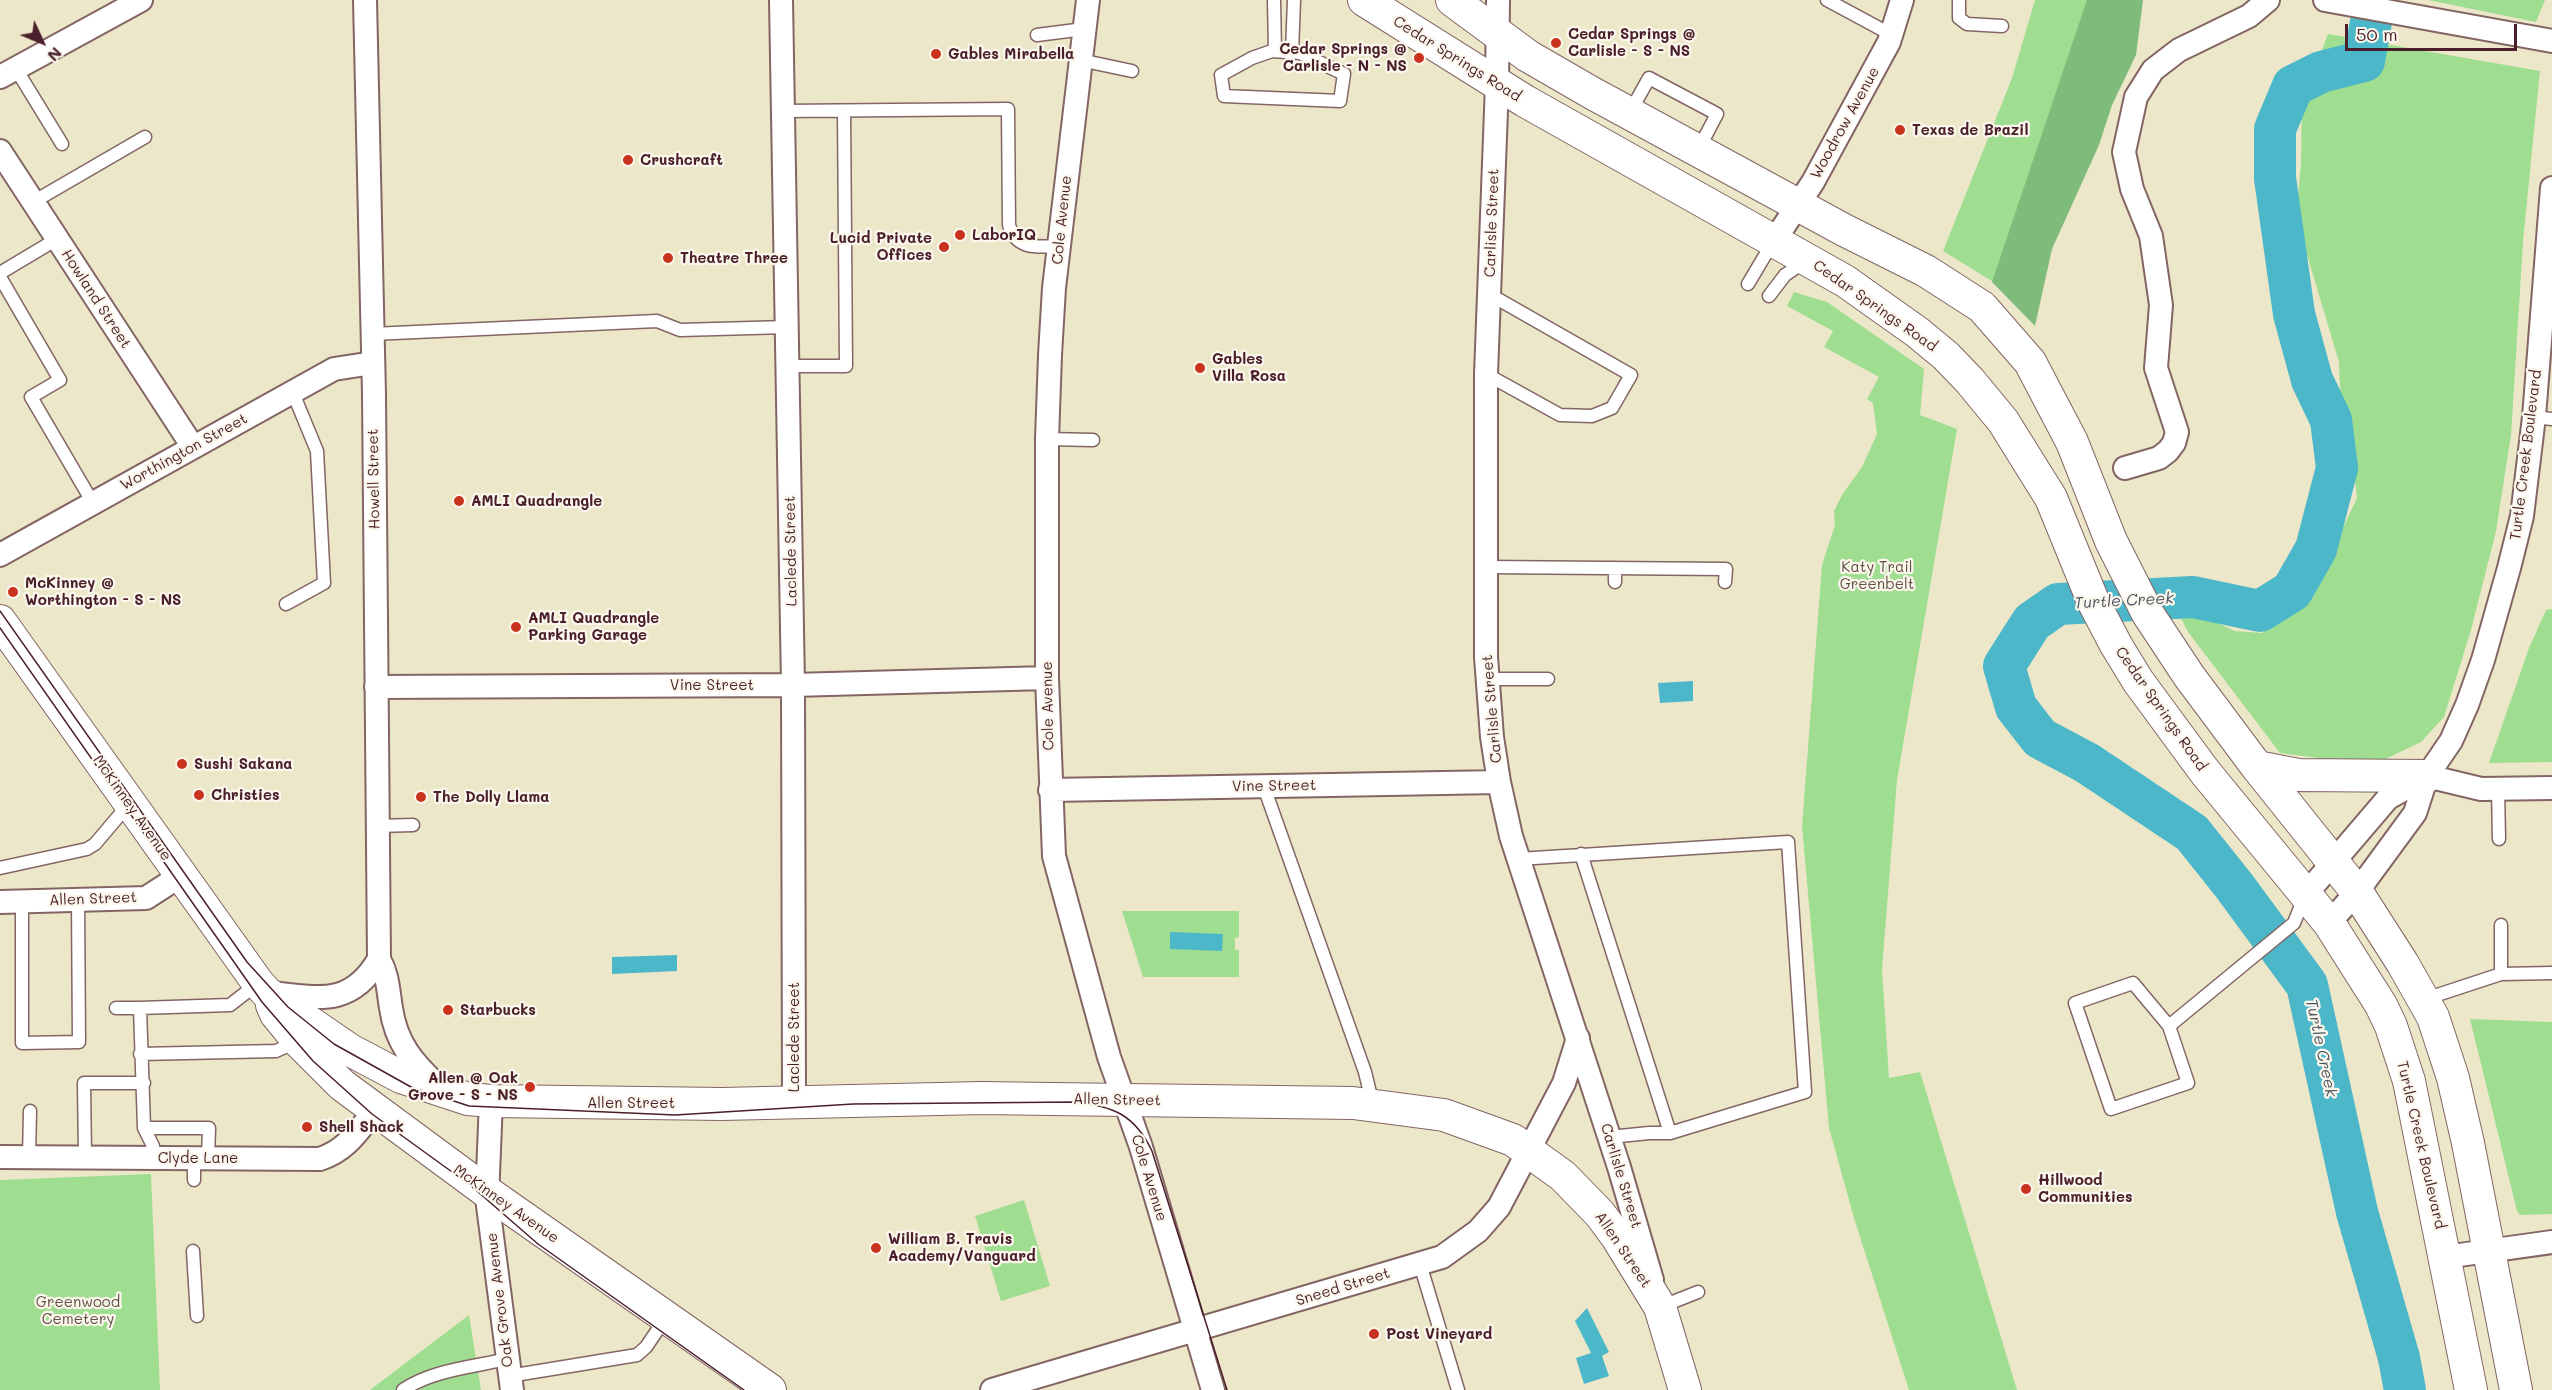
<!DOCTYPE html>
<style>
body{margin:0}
#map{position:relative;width:2552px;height:1390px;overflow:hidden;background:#ede7ca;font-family:Mali,sans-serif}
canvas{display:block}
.north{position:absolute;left:12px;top:12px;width:60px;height:60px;-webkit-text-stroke:4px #fbf7ec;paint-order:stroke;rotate:134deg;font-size:16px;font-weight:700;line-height:24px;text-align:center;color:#4a1f2b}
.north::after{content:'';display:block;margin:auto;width:21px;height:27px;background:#4a1f2b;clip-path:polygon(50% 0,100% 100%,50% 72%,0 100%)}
.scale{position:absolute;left:2345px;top:24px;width:172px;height:27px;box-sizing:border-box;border:3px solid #4a1f2b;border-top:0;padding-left:8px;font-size:18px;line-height:21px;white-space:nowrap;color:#4a1f2b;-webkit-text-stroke:4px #fbf7ec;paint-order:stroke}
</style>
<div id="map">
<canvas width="2552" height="1390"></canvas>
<div class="north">N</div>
<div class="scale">50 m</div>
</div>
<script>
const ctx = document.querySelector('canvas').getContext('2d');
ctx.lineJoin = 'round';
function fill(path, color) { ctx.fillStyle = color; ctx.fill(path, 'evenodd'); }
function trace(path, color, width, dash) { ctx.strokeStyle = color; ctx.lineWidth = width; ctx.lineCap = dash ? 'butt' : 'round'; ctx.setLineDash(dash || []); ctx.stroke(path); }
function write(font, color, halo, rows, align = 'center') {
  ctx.font = font + ' Mali,sans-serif'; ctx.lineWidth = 4.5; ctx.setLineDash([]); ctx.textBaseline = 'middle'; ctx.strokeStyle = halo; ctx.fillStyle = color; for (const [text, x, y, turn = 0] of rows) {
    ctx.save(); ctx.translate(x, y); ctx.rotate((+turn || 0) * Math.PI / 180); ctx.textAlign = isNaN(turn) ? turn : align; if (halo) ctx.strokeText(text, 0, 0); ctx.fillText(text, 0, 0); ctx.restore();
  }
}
fill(new Path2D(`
 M 2035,0 L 2130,0 L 2026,302 L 1943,251 L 2012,78 Z
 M 2428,0 L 2545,0 L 2536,22 Z
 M 2328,34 L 2540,71 L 2523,242 L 2511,435 L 2496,531 L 2471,630 L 2444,717 L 2421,742 L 2381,761 L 2348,762 L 2280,753 L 2188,632 L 2174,604 L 2235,631 L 2262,633 L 2323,570 L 2357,498 L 2353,463 L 2341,412 L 2339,362 L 2296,218 L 2301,164 L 2302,104 Z
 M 1794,292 L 1827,302 L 1924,369 L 1920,415 L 1957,429 L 1897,780 L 1882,969 L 1889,1078 L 1920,1072 L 2017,1390 L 1909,1390 L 1854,1218 L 1829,1128 L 1802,826 L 1822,565 L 1835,525 L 1834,511 L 1842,495 L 1862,467 L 1877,434 L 1873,403 L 1867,399 L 1879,377 L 1824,347 L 1833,331 L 1787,306 Z
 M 2552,609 L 2552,762 L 2489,763 L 2529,648 L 2546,610 Z
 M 1122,911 L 1239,911 L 1239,937 L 1235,938 L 1235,950 L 1239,950 L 1239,977 L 1143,977 Z
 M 2470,1019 L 2552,1022 L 2552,1214 L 2520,1215 L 2517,1211 Z
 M 151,1174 L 160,1390 L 0,1390 L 0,1180 Z
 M 1024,1200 L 1050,1286 L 1001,1301 L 975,1216 Z
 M 469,1315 L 481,1390 L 370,1390 Z`), '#9fdd91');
fill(new Path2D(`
 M 2087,0 L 2143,0 L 2136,55 L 2112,105 L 2099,145 L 2052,249 L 2035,326 L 1992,282 Z`), '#7fbc7b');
fill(new Path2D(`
 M 1693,681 L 1693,701 L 1660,703 L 1658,683 Z
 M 1170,932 L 1223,934 L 1222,951 L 1170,949 Z
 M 677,955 L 677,971 L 612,974 L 612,957 Z
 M 1587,1308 L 1609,1352 L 1602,1356 L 1609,1376 L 1584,1384 L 1576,1358 L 1591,1353 L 1575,1321 Z`), '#4cb7c9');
trace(new Path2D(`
 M 2375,0 L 2364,61 L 2321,72 L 2293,86 L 2275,129 L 2275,178 L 2294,314 L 2312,380 L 2331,420 L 2337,468 L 2316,549 L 2292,591 L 2260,611 L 2193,597 L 2058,604 L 2032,622 L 2004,666 L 2016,707 L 2040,738 L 2087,763 L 2192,833 L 2235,887 L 2307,985 L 2357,1212 L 2399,1358 L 2405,1390`), '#4cb7c9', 42);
const lane = new Path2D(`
 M 1274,0 L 1275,51
 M 1827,0 L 1892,35
 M 1959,0 L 1959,18 L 1967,24 L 2002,26
 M 1037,35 L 1084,29
 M 1272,51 L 1300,53 L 1344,74 L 1340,101 L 1224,96 L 1221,75 L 1252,58 Z
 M 1292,52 L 1294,0
 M 1080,60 L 1132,71
 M 16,69 L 62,144
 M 783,111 L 1008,109 L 1009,225 C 1016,250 1037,247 1059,246
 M 1629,114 L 1649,78 L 1717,114 L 1698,150
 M 33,202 L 145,137
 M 0,273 L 57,239
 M 0,277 L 60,380 L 31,397 L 93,503
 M 1748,284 L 1773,242
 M 1769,296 L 1785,275 L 1804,262
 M 372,334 L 657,321 L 680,330 L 787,327
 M 788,366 L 846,366 L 844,111
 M 1486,374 L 1560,415 L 1592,416 L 1612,408 L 1631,375 L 1489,294
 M 2534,417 L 2552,419
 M 1047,439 L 1093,440
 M 1486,567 L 1726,569 L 1725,582
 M 1615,582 L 1615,568
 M 286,604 L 324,583 L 317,451 L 293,393
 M 1488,679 L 1548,679
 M 1264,787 L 1365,1072 L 1373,1105
 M 2498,789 L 2499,839
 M 377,826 L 413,825
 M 1581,854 L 1670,1133
 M 1518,859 L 1788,842 L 1805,1092 L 1670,1133 L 1649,1133 L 1610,1137
 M 0,868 L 87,849 L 95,844 L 128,805
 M 22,901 L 22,1043 L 79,1042 L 78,900
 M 2501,925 L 2501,974
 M 2425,999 L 2501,974 L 2552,973
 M 116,1008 L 140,1008 L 144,1128 L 153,1146 L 153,1158
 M 140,1008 L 230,1005 L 257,984
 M 2169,1026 L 2188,1083 L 2111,1109 L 2075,1003 L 2133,983 L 2169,1026 L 2294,923 L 2305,895
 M 140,1054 L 276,1051 L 296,1042
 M 144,1128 L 209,1128 L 208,1158
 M 29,1157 L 30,1111
 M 85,1157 L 84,1083 L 144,1083
 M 194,1180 L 194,1158
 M 193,1251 L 197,1316
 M 1420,1264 L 1458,1390
 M 1660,1307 L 1698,1292
 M 509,1376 L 637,1355 L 646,1347 L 665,1319
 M 403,1390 C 432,1370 473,1367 507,1359`);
const street = new Path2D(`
 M 365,0 L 374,394 L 379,959 C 388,975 388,990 391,1008 C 396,1043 413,1063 438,1086
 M 781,0 L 793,685 L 794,1102
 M 1088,0 L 1054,288 L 1050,355 L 1047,439 L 1047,678 L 1054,856 L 1109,1057 L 1141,1147 L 1213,1390
 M 1498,0 L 1497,84 L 1486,374 L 1486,657 L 1492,737 L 1499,782 L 1511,836 L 1619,1167 L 1652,1280
 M 2325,0 L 2552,41
 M 0,77 L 141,0
 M 0,151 L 193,447
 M 1774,241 L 1813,182 L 1889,42 L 1902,0
 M 2125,468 L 2159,458 L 2168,451 L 2174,443 L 2177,432 L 2156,368 L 2161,305 L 2151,236 L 2132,189 L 2124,152 L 2136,97 L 2153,70 L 2179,50 L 2249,16 L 2268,0
 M 0,555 L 334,369 L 373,363
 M 376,687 L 793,685 L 1047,678
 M 2427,776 L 2481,789 L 2552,788
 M 1050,790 L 1499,782
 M 2306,894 L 2388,798 L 2426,777
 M 0,902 L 146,898 L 180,876
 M 2329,923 L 2357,892 L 2415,813 L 2427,776 L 2451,741 L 2467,705 L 2483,660 L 2509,568 L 2522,516 L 2534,417 L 2552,188
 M 271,993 C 319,998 351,1007 379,959
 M 491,1101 L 487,1198 L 512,1390
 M 0,1157 L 320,1159 C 347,1150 358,1131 375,1110
 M 2445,1257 L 2552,1242
 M 992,1390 L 1442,1257 L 1478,1231 L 1499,1207 L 1564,1083 L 1578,1038`);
const secondary = new Path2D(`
 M 1364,0 L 1525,101 L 1845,281 L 1917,332 L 1946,356 L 1970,381 L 2003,421 L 2051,498 L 2093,601 L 2116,645 L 2138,681 L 2205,772 L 2329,923 L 2381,1005 L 2391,1026 L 2409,1081 L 2471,1390
 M 1452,0 L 1528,56 L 1592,93 L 1844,230 L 1926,271 L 1982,307 L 2030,362 L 2072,442 L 2111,541 L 2148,614 L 2189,676 L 2257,767 L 2357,892 L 2403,964 L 2433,1017 L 2453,1078 L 2468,1143 L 2516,1390
 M 0,621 L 258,983 L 267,993 L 350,1050 L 401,1077 L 468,1099 L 491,1101 L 722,1104 L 982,1098 L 1051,1099 L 1353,1103 L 1444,1115 L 1513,1140 L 1563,1176 L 1600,1214 L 1617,1237 L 1660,1307 L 1685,1390
 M 2257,767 L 2298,775 L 2427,776
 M 272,1005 L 276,1014 L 298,1041 L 342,1085 L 487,1192 L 770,1390`);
trace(lane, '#836563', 15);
trace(street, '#836563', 26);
trace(secondary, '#836563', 34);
trace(lane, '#fff', 12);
trace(street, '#fff', 22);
trace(secondary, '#fff', 32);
trace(new Path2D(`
 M 0,611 L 247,962 L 288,1007 L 334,1044 L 411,1087 L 469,1106 L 675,1115 L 853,1104 L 1075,1102 C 1113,1106 1135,1115 1152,1151 L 1227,1390
 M 0,628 L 262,1002 L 313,1061 L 372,1114 L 470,1185 L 538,1244 L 744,1390`), '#4a1f2b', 1.5);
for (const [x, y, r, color] of [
 [1556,43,6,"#c8321e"],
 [936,54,6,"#c8321e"],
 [1419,58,6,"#c8321e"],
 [1900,130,6,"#c8321e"],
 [628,160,6,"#c8321e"],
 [960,235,6,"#c8321e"],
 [944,247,6,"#c8321e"],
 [668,258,6,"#c8321e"],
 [1200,368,6,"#c8321e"],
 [459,501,6,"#c8321e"],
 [13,592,6,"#c8321e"],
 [516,627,6,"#c8321e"],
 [182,764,6,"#c8321e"],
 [199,795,6,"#c8321e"],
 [421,797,6,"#c8321e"],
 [448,1010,6,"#c8321e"],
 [530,1087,6,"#c8321e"],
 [307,1127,6,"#c8321e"],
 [2026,1189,6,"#c8321e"],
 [876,1248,6,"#c8321e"],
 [1374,1334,6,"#c8321e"]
]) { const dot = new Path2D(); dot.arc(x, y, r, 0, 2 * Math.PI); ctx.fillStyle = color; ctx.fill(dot); trace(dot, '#fbf7ec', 2); }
write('bold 15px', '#4a1f2b', '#fbf7ec', [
 ["Cedar Springs @",1568,34],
 ["Carlisle - S - NS",1568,51],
 ["Cedar Springs @",1407,49,"right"],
 ["Carlisle - N - NS",1407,66,"right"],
 ["Gables Mirabella",948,54],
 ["Texas de Brazil",1912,130],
 ["Crushcraft",640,160],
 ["LaborIQ",972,235],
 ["Lucid Private",932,238,"right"],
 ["Offices",932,255,"right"],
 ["Theatre Three",680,258],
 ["Gables",1212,359],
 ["Villa Rosa",1212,376],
 ["AMLI Quadrangle",471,501],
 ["McKinney @",25,583],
 ["Worthington - S - NS",25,600],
 ["AMLI Quadrangle",528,618],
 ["Parking Garage",528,635],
 ["Sushi Sakana",194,764],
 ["Christies",211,795],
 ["The Dolly Llama",433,797],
 ["Starbucks",460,1010],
 ["Allen @ Oak",518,1078,"right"],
 ["Grove - S - NS",518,1095,"right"],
 ["Shell Shack",319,1127],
 ["Hillwood",2038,1180],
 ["Communities",2038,1197],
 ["William B. Travis",888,1239],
 ["Academy/Vanguard",888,1256],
 ["Post Vineyard",1386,1334]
], 'left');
write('15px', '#4a1f2b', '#fbf7ec', [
 ["Cedar Springs Road",1457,59,32],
 ["Woodrow Avenue",1845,123,-61],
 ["Cole Avenue",1062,220,-84],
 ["Carlisle Street",1492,223,-88],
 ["Howland Street",96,299,57],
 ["Cedar Springs Road",1875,306,35],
 ["Worthington Street",184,452,-29],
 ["Turtle Creek Boulevard",2526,455,-83],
 ["Howell Street",374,479,-91],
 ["Laclede Street",791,551,-91],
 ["Vine Street",712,685],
 ["Cole Avenue",1048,706,-91],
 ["Carlisle Street",1492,709,-95],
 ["Cedar Springs Road",2161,709,55],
 ["Vine Street",1274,786,-1],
 ["McKinney Avenue",132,808,55],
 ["Allen Street",93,899,-2],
 ["Laclede Street",794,1037,-90],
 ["Allen Street",1117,1100,1],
 ["Allen Street",631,1103],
 ["Turtle Creek Boulevard",2421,1145,77],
 ["Clyde Lane",198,1158],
 ["Carlisle Street",1621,1176,73],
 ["Cole Avenue",1149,1178,73],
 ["McKinney Avenue",506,1204,35],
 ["Allen Street",1623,1250,56],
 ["Sneed Street",1343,1287,-17],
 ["Oak Grove Avenue",500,1300,-97]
]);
write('15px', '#5f4e44', '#fbf7ec', [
 ["Katy Trail",1877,567],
 ["Greenbelt",1877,584],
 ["Greenwood",78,1302],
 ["Cemetery",78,1319]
]);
write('italic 16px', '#4b5462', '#fbf7ec', [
 ["Turtle Creek",2124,601,-3],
 ["Turtle Creek",2321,1048,78]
]);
</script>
